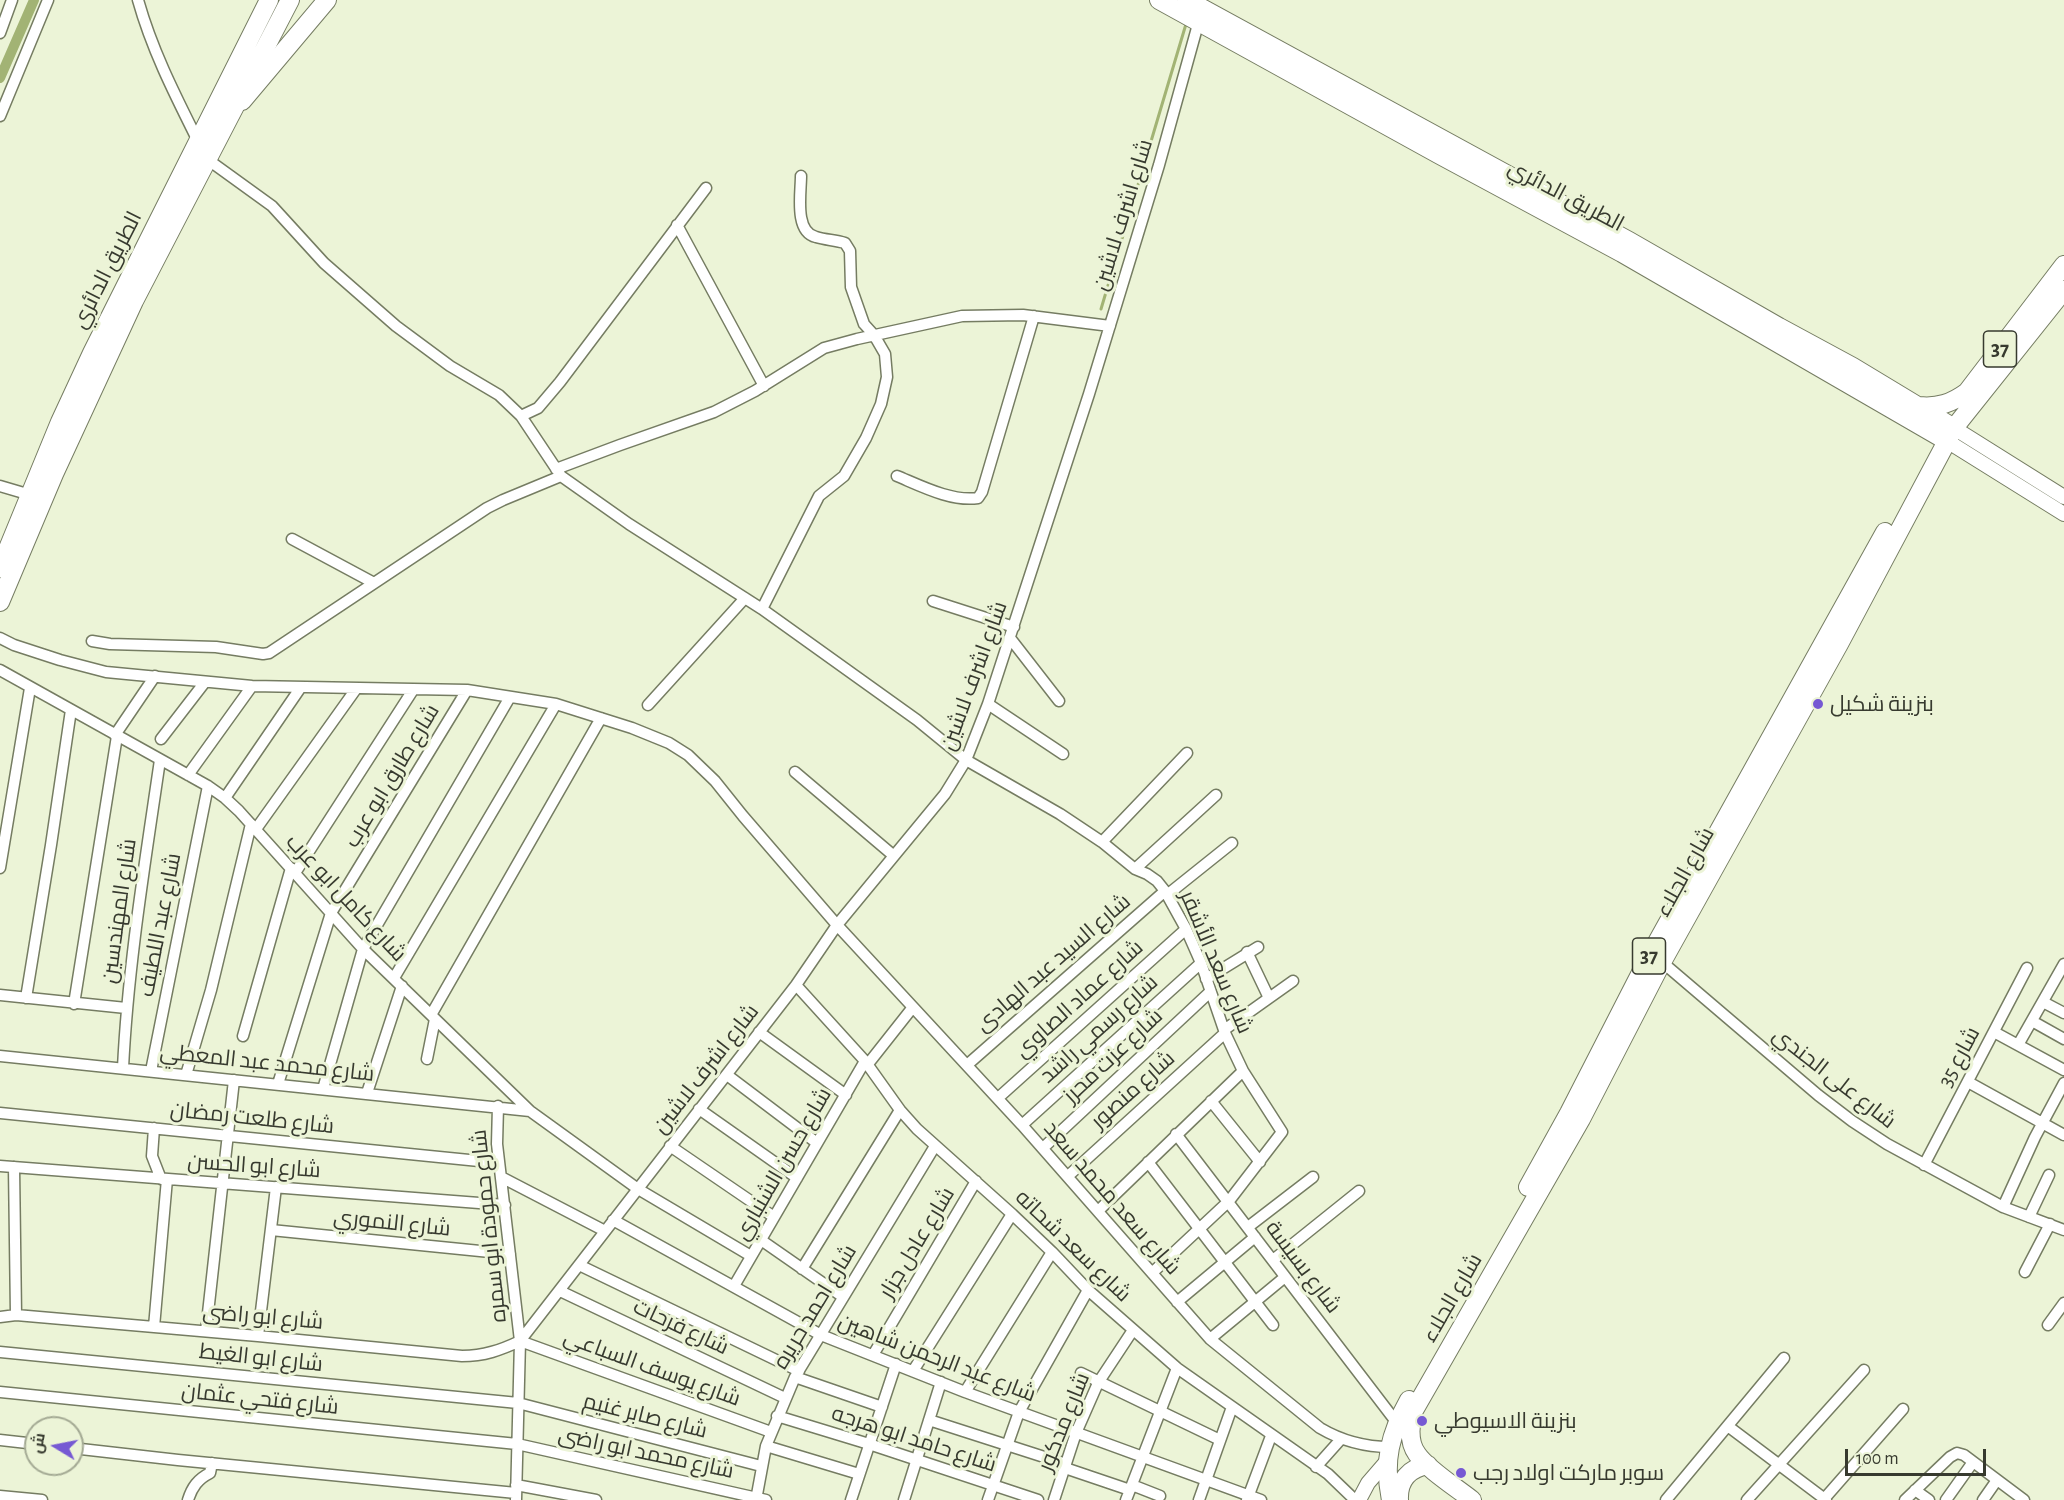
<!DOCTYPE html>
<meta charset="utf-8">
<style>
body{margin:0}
#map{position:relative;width:2064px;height:1500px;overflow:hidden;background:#ecf4d7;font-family:"Alegreya Sans",Cairo,sans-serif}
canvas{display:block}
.north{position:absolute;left:24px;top:1416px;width:60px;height:60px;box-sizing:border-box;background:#ecf4d7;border:2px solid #a4aa94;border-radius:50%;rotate:280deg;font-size:16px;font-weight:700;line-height:24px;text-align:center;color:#373a2f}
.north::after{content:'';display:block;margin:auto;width:21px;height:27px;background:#7659d3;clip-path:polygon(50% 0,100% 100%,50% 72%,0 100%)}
.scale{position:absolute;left:1845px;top:1449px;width:141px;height:27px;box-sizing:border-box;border:3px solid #373a2f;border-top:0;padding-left:8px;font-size:18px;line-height:21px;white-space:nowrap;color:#373a2f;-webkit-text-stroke:4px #ecf4d7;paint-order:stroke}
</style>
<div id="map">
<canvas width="2064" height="1500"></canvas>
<div class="north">ش</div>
<div class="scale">100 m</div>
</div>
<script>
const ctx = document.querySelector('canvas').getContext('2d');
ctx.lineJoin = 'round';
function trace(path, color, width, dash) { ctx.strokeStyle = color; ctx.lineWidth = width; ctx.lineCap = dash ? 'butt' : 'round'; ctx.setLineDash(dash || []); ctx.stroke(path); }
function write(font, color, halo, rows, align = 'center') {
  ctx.font = font + ' "Alegreya Sans",Cairo,sans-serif'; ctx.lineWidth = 6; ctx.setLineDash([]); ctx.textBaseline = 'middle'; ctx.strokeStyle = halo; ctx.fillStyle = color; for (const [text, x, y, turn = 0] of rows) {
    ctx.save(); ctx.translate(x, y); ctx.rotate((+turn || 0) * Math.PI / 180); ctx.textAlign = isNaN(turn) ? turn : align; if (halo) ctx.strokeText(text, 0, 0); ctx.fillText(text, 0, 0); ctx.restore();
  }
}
trace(new Path2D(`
 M 1101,309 L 1186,24`), '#a2b374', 3);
trace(new Path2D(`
 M 0,78 L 34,0`), '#a2b374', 10);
const minor = new Path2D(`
 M 138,0 C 152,50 175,95 198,141
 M 0,33 L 12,0
 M 0,116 L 48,0
 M 207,159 L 272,206 L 324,263 L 396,326 L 450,366 L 499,395 L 521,416 L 561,476 L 629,524 L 762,609 L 917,720 L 966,760 L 1060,814 L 1102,842 L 1135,869 L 1147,874 L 1157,881 L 1165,891 L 1186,929 L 1201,963 L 1225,1033 L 1243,1071 L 1282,1132 L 1229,1201 L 1152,1273
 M 677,225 L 764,386
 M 521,416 L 538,408 L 560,382 L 706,188
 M 556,469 L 620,445 L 714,412 L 755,391 L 824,348 L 857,339 L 962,316 L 1023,315 L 1110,326
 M 897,476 C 921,486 952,502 978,498 L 982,492 L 1034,316
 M 0,486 L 34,496
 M 292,539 L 374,583
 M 933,601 L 1014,627
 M 762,609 L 819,496 L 844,476 L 866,438 L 881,404 L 887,377 L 885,354 L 874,335 L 864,324 L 851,287 L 850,251 L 845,243 C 835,240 826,240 816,237 C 794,232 801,193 801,176
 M 0,638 L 14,645 L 60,660 L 106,672 L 252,686 L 467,690 L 556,704 L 632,728 L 669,743 L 688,755 L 715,781 L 743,816 L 837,925 L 1022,1125 L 1210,1339 L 1320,1428 C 1342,1441 1364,1447 1390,1447
 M 1010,638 L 1059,701
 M 92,641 L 110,644 L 216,647 L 263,654 L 269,653 L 487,508 L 503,500 L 561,476
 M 0,670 L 208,786 L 225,798 L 239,811 L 363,949 L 530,1111 L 638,1189 L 751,1256
 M 988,704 L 1063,754
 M 648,705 L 745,598
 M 115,735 L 155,676
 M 161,739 L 205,682
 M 795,772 L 894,856
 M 188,775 L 252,686
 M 225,798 L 301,687
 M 256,829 L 356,689
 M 1102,842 L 1187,753
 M 0,868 L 30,688
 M 1135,869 L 1216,795
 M 295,873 L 413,690
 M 1167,895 L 1232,843
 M 1247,952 L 1269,998
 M 1662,962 L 1818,1095 L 1852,1121 L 1887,1144 L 2003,1207 L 2064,1230
 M 394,978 L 556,704
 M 1206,979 L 1258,947
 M 796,985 L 865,1061 L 900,1110 L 917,1129 L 1012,1214 L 1052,1252 L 1088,1290 L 1177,1368 L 1328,1474 L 1355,1500
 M 0,995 L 126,1008
 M 26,998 L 51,845 L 71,710
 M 2043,1002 L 2064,1013
 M 74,1004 L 117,736
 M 431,1015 L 601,718
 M 2032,1021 L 2064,1039
 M 1224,1030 L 1293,981
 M 759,1032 L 846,1095
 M 1994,1032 L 2064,1070
 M 243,1036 L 291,868
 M 2018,1045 L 2064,964
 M 0,1056 L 530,1111
 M 427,1059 L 435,1019
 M 868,1064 L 913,1007
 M 967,1065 L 1165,891
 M 123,1068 C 128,965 145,863 160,760
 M 151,1071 L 208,786
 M 186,1075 L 211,990 L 251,824
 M 727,1075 L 817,1143
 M 1968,1082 L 2064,1135
 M 278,1084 L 331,913 L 467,690
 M 323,1089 L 363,949 L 510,697
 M 367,1093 L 402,986
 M 998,1098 L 1186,929
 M 1211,1101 L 1260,1162
 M 498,1106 L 497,1144 L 520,1341 L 516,1500
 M 699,1109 L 797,1178
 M 0,1113 L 499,1163
 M 1022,1125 L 1201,963
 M 154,1128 L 152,1156 L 161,1179
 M 1176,1134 L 1397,1423
 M 670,1146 L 774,1217
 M 1043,1148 L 1210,992
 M 1148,1162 L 1273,1325
 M 1924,1165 L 2027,968
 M 0,1166 L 505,1205
 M 14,1167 L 16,1315
 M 1068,1176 L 1225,1033
 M 501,1177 L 605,1231
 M 2003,1207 L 2035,1137 L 2064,1083
 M 1098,1211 L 1243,1071
 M 2029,1217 L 2049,1175
 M 613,1220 L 821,1335 L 965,1392 L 1261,1500
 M 1248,1227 L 1313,1177
 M 271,1230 L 510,1254
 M 761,1240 L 843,1297
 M 1273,1260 L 1359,1191
 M 579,1265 L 799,1371
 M 802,1269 L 900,1110
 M 2025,1272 L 2050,1224
 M 734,1286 L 865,1061
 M 560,1291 L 785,1398
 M 1177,1302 L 1255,1237
 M 0,1317 L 16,1315 L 258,1336 L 462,1356 C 484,1356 501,1350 520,1341 L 796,985 L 837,925 L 945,794 L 966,760 L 988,704 L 1089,394 L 1159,165 L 1200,17
 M 2048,1325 L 2064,1303
 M 154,1327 L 167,1179
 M 206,1331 L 234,1080
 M 258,1336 L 276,1187
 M 1210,1339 L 1285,1277
 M 520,1341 L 771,1432
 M 0,1352 L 518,1403 L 761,1466
 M 873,1355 L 976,1181
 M 913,1371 L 1012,1214
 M 1081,1373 L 1220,1440
 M 795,1377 L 882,1407
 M 0,1392 L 517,1444 L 766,1500
 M 965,1392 L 1052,1252
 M 777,1416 L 869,1444 L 1038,1500
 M 929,1420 L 1066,1464
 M 1729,1427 L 1826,1500
 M 0,1440 L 36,1444
 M 766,1446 L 859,1474
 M 72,1448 L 178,1460 L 516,1493
 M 1316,1467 L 1341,1439
 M 1065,1468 L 1130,1490
 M 516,1485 L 596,1500
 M 1132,1485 L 1160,1496
 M 1915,1490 L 1929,1500
 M 0,1496 L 42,1500
 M 1824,1499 L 1903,1409
 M 188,1500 C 192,1487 198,1479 210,1473 L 212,1463
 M 756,1500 L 766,1446 L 795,1377 L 935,1146
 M 851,1500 L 896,1364
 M 904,1500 L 941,1382
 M 988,1500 L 1019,1412 L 1088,1290
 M 1054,1500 L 1076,1433 L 1098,1383 L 1133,1330
 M 1126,1500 L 1177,1368
 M 1199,1500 L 1232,1407
 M 1247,1500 L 1271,1436
 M 1666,1500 L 1784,1358
 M 1747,1500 L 1864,1370
 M 1905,1500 L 1950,1457 L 1957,1453 L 1964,1455 L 2024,1500
 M 1946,1500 L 1973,1462
 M 1983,1500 L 1997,1480`);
const tertiary = new Path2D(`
 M 1954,428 L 2064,497
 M 1947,441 L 2064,514
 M 1359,1500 L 1368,1483 L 1387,1461`);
const primary = new Path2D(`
 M 1159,0 L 1440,155 L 1622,253 L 1947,441
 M 1187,0 L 1629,241 L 1779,327 L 1853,367 L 1954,428
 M 242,101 L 327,0
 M 1919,406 C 1938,408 1952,403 1967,392 L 2064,265
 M 1528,1187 L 1569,1113 L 1651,953 L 1885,532
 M 1391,1500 C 1383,1461 1390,1434 1409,1400
 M 1399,1500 C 1398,1481 1409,1468 1428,1465
 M 1472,1500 C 1457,1488 1427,1469 1417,1454 C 1408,1442 1410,1425 1413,1412 L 1581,1119 L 1662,962 L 1839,644 L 1954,428 L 2064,290`);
const trunk = new Path2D(`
 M 0,568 L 60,422 L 92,353 L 269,0
 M 0,602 L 54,474 L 134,301 L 290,0`);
trace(minor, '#757c62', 13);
trace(tertiary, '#757c62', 16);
trace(primary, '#757c62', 20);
trace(trunk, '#757c62', 20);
trace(minor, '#fff', 10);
trace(tertiary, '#fff', 14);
trace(primary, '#fff', 18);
trace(trunk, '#fff', 18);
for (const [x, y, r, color] of [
 [1818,704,6,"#7659d3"],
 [1422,1421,6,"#7659d3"],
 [1461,1473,6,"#7659d3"]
]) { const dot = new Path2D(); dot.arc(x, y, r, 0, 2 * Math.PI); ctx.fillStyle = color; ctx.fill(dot); trace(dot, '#ecf4d7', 2); }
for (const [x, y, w] of [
 [2000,349,33],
 [1649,956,33]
]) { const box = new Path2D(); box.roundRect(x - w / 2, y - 18, w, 36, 4.5); ctx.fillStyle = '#ecf4d7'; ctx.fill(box); trace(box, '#373a2f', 1.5); }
write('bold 21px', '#373a2f', null, [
 ["37",2000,349],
 ["37",1649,956]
]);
write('22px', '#373a2f', '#ecf4d7', [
 ["الطريق الدائري",1566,196,28],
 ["شارع اشرف لاشين",1123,215,-73],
 ["الطريق الدائري",107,270,-63],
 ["شارع اشرف لاشين",974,676,-70],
 ["شارع طارق ابو عرب",392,776,-59],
 ["شارع الجلاء",1685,872,-61],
 ["شارع كامل ابو عرب",346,898,47],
 ["شارع المهندسين",119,911,-82],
 ["شارع عبد اللطيف",160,925,-79],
 ["شارع سعد الأشقر",1216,962,67],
 ["شارع السيد عبد الهادى",1053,963,-41],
 ["شارع عماد الصاوي",1079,999,-42],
 ["شارع رسمي راشد",1099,1029,-42],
 ["شارع عزت محرز",1113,1056,-43],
 ["شارع 35",1959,1057,-62],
 ["شارع محمد عبد المعطي",267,1063,6],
 ["شارع اشرف لاشين",706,1069,-52],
 ["شارع على الجندي",1834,1078,38],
 ["شارع منصور",1133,1090,-42],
 ["شارع طلعت رمضان",252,1118,6],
 ["شارع حسن الشنباري",783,1164,-60],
 ["شارع ابو الحسن",254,1166,4],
 ["شارع سعد محمد سعد",1112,1198,49],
 ["شارع النموري",392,1223,6],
 ["شارع حمودة ابو سمره",489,1226,-96],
 ["شارع عادل جزار",917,1243,-59],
 ["شارع سعد شحاته",1073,1246,44],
 ["شارع بسيسة",1303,1267,53],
 ["شارع الجلاء",1452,1298,-60],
 ["شارع احمد حريره",815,1307,-59],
 ["شارع ابو راضى",263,1317,5],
 ["شارع فرحات",681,1327,25],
 ["شارع ابو الغيط",261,1358,6],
 ["شارع عبد الرحمن شاهين",937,1358,21],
 ["شارع يوسف السباعي",652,1368,20],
 ["شارع فتحي عثمان",260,1399,6],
 ["شارع صابر غنيم",645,1416,14],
 ["شارع مدكور",1064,1422,-68],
 ["شارع حامد ابو هرجه",914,1439,18],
 ["شارع محمد ابو راضى",646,1453,12]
]);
write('22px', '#373a2f', '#ecf4d7', [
 ["بنزينة شكيل",1830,704],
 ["بنزينة الاسيوطي",1434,1421],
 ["سوبر ماركت اولاد رجب",1473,1473]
], 'left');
</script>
